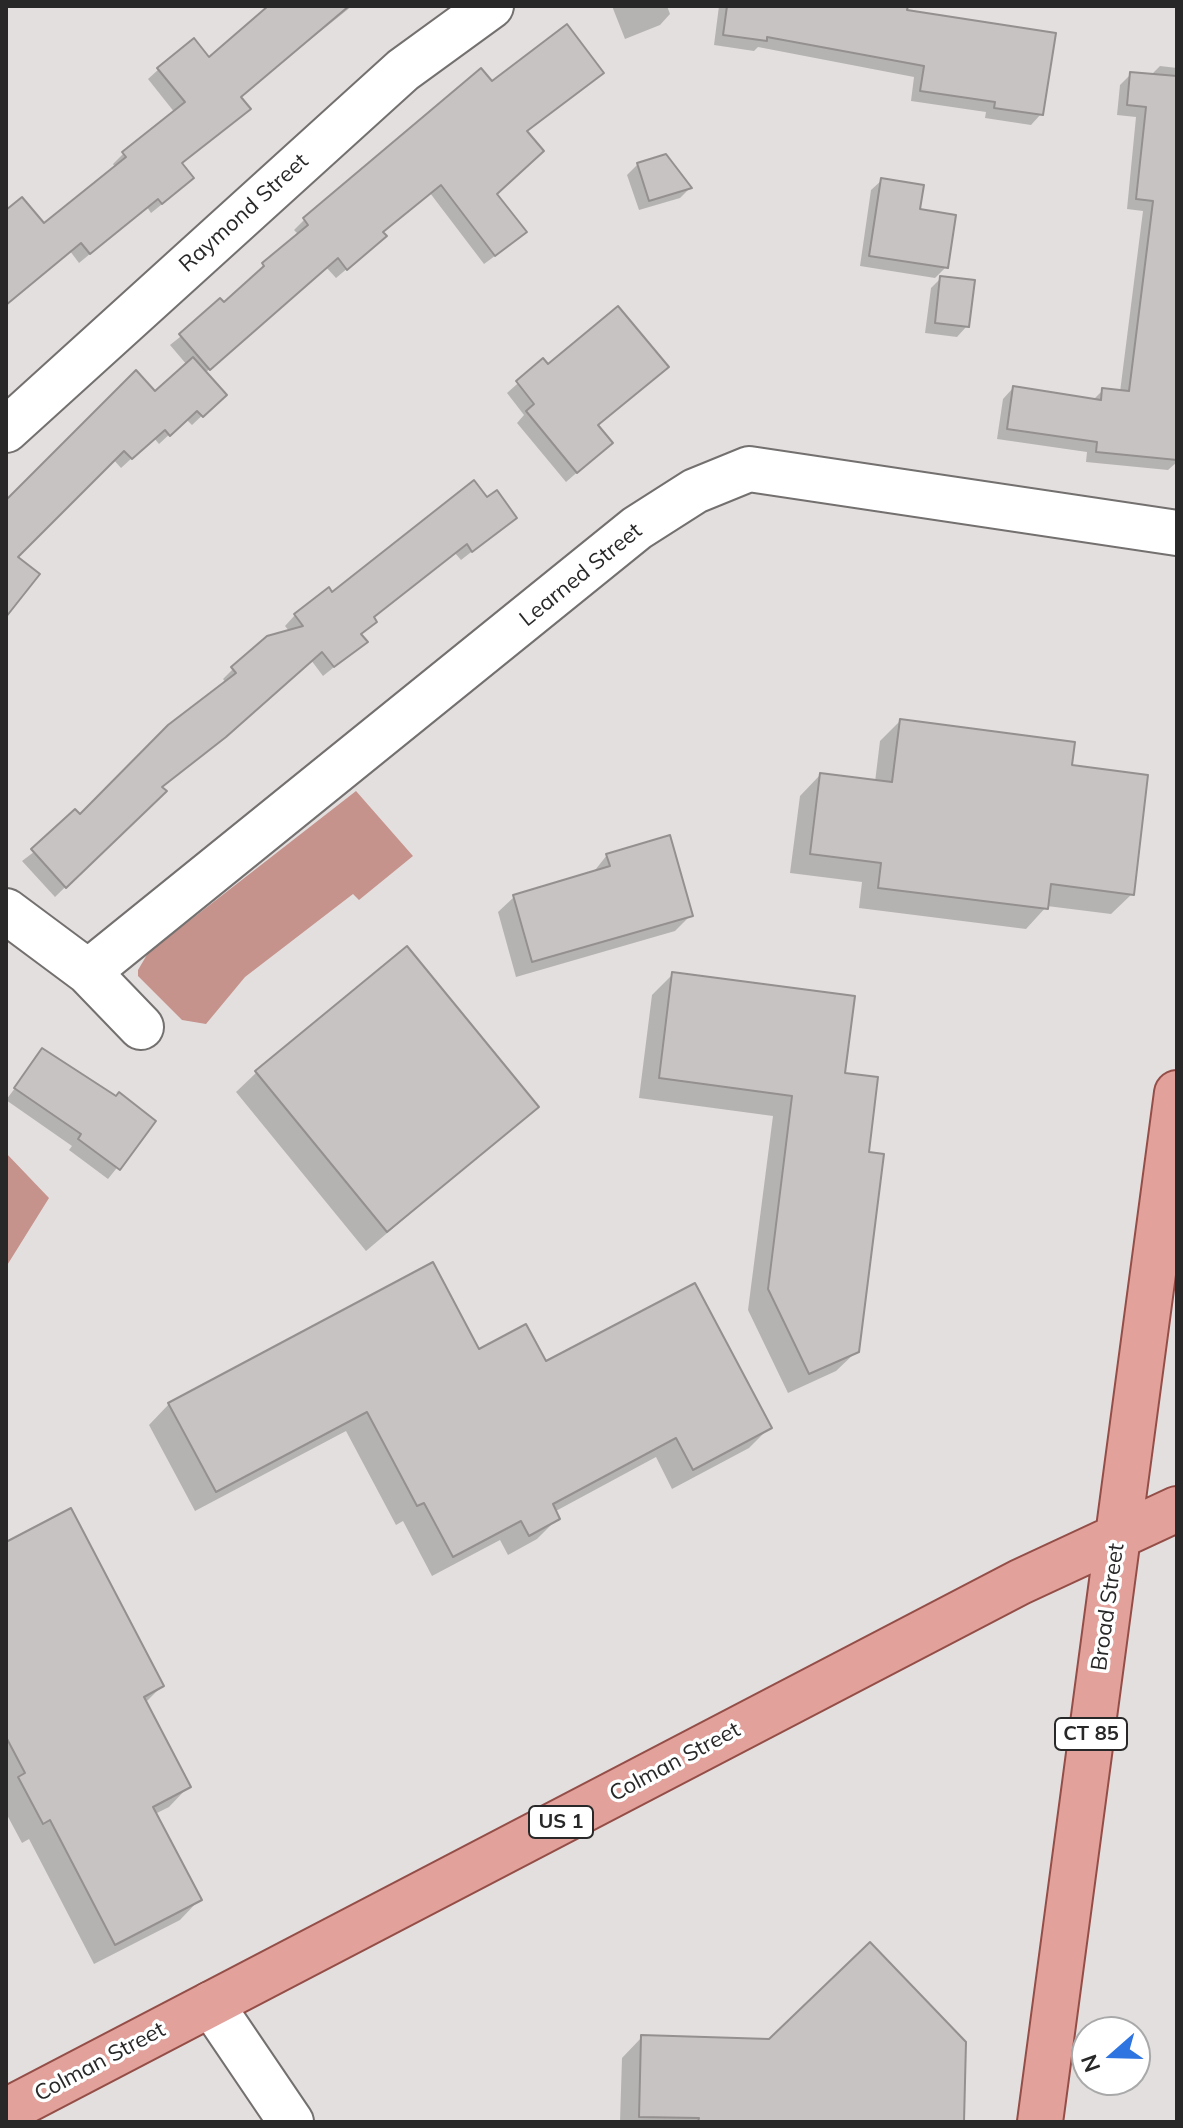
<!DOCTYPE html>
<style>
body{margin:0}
#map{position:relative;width:1183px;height:2128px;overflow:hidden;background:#e3dfdf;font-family:Mulish,sans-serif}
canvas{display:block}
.frame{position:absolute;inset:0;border:8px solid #292828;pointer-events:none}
.north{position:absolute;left:1071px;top:2016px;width:80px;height:80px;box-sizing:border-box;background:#fff;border:2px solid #a9a9a9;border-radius:50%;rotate:250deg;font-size:22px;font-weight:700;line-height:32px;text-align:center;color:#292828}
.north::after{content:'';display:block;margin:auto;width:28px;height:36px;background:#2e75e1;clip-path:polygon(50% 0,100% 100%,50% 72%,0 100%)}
</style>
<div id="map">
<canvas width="1183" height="2128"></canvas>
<div class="frame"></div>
<div class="north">N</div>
</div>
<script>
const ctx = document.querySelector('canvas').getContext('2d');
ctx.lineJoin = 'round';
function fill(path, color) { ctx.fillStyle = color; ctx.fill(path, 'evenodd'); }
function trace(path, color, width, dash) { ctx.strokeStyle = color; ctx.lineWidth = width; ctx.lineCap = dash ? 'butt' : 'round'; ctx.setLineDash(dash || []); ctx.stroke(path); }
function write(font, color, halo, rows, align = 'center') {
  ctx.font = font + ' Mulish,sans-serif'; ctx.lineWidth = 7; ctx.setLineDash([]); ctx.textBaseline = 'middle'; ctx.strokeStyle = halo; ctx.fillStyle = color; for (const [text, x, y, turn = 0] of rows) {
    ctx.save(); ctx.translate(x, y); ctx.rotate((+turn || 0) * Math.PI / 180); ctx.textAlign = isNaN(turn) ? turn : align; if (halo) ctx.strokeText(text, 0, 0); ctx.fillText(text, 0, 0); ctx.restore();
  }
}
fill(new Path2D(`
 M 356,791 L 413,856 L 359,900 L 353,894 L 245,977 L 206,1024 L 182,1020 L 138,976 L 138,970 L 148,953 Z
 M 6,1153 L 49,1198 L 6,1267 Z`), '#c6938c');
fill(new Path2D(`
 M 271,6 L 352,6 L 239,97 L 238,119 L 181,164 L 192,178 L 181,189 L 151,213 L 147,207 L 79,263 L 70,251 L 6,304 L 6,213 L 43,226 L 116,168 L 113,164 L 123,154 L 175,113 L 148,79 L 159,69 L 209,59 Z
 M 612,6 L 667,6 L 670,14 L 660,25 L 625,39 Z
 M 719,6 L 901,6 L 1041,114 L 1031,125 L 985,118 L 986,112 L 911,101 L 914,77 L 758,47 L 754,51 L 714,45 Z
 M 1160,66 L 1177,68 L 1177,462 L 1168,470 L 1086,462 L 1087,452 L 997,439 L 1003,399 L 1013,388 L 1093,400 L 1103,390 L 1120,392 L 1143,211 L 1127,209 L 1136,117 L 1117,115 L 1120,85 L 1131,74 L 1150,76 Z
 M 602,73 L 525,133 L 495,194 L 514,242 L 484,264 L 430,193 L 381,233 L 374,246 L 336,278 L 326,267 L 205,373 L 224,395 L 192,425 L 186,419 L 159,444 L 154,438 L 121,468 L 113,459 L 15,557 L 6,614 L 6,514 L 187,365 L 170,345 L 255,277 L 263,265 L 299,235 L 294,230 L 304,220 L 492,83 Z
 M 638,164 L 690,188 L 680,198 L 639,210 L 627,175 Z
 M 882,180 L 946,267 L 935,278 L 860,266 L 871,190 Z
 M 941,278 L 967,326 L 957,337 L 925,333 L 931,288 Z
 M 543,361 L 611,443 L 566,482 L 517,423 L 524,415 L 507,393 Z
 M 486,500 L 515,518 L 461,560 L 455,553 L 372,619 L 375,621 L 360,635 L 365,642 L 323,676 L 311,660 L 161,788 L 164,791 L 55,897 L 22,861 L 80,817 L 226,683 L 223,679 L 233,669 L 290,632 L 285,626 L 295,615 Z
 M 900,721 L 1132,894 L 1111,914 L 1047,906 L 1026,929 L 859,908 L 862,882 L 790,873 L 800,796 L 820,775 L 875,782 L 880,741 Z
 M 607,855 L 691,915 L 675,931 L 516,977 L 498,912 L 514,897 L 592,874 Z
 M 672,975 L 843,1075 L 867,1154 L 857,1351 L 836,1371 L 788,1393 L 748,1310 L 773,1116 L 639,1098 L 652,995 Z
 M 43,1051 L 154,1121 L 108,1179 L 69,1150 L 72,1146 L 6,1100 Z
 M 257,1072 L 536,1107 L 366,1251 L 236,1092 Z
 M 478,1352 L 545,1364 L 769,1428 L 749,1448 L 672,1489 L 656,1457 L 554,1512 L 557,1519 L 537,1539 L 508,1555 L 500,1540 L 432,1576 L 403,1521 L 396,1525 L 346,1431 L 195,1511 L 149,1425 L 169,1404 Z
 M 6,1545 L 162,1686 L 145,1703 L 189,1786 L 169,1807 L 155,1814 L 200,1899 L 180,1920 L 94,1964 L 29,1839 L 22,1843 L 6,1813 Z
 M 642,2037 L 962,2122 L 620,2122 L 622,2058 Z`), '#0003');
const building = new Path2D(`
 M 268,6 L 349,6 L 241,97 L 251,109 L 182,163 L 194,178 L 162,204 L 158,199 L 90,254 L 81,243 L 6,305 L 6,210 L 22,197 L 44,223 L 126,157 L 122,152 L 185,102 L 157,68 L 194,38 L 209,57 Z
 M 727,6 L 908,6 L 907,10 L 1056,33 L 1043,115 L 994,108 L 995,102 L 920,91 L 924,66 L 767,37 L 767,41 L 723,35 Z
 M 567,24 L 604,73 L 527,131 L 544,151 L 497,194 L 527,232 L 495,256 L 441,185 L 383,232 L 387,236 L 347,270 L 338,258 L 210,370 L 179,334 L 220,298 L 224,302 L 264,266 L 262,263 L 308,225 L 303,218 L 481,68 L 492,81 Z
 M 1130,72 L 1177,76 L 1177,460 L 1096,452 L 1097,442 L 1007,429 L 1013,386 L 1101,400 L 1102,388 L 1129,391 L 1153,201 L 1136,199 L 1146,107 L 1127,105 Z
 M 666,154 L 692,188 L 649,201 L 637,163 Z
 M 881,178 L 924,185 L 920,209 L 956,215 L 948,268 L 869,256 Z
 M 940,276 L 975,280 L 969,327 L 935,323 Z
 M 618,306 L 669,367 L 598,425 L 613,443 L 577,473 L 526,411 L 534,404 L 516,381 L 543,358 L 548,364 Z
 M 193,357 L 227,395 L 203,417 L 197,411 L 170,436 L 165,430 L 132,459 L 124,451 L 18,557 L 40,574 L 6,617 L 6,500 L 136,370 L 155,391 Z
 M 474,480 L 487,497 L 497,490 L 517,518 L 472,552 L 467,544 L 374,617 L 377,622 L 361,634 L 368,642 L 334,667 L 322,652 L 226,737 L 162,787 L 167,791 L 66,888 L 31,849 L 75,809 L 80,814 L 168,725 L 236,673 L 231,667 L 267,636 L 303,626 L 294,614 L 329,587 L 332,592 Z
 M 900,719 L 1075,742 L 1072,765 L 1148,775 L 1134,895 L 1051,884 L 1048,909 L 878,888 L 881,863 L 810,854 L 820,773 L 892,782 Z
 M 670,835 L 693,916 L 532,962 L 513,895 L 610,866 L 606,854 Z
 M 407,946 L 539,1107 L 387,1232 L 255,1071 Z
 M 672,972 L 855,996 L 845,1073 L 878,1077 L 869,1152 L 884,1154 L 859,1352 L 809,1374 L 768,1289 L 792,1096 L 659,1078 Z
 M 42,1048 L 116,1096 L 119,1092 L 156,1121 L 120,1170 L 78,1139 L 81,1134 L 14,1088 Z
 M 433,1262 L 479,1349 L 526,1324 L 546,1361 L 695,1283 L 772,1428 L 693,1470 L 676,1438 L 553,1504 L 560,1519 L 529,1536 L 521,1521 L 453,1557 L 424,1503 L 417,1506 L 367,1412 L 216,1492 L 168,1403 Z
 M 71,1508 L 164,1686 L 144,1697 L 191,1787 L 153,1807 L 202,1900 L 115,1945 L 50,1820 L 43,1824 L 18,1777 L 25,1773 L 6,1737 L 6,1542 Z
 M 870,1942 L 966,2042 L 964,2122 L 698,2122 L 699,2118 L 639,2117 L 641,2035 L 769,2039 Z`);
fill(building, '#c8c3c3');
trace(building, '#949090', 2);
const minor = new Path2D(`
 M 6,430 L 403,70 L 491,6
 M 6,911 L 88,972 L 141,1027
 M 88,972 L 637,528 L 695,491 L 749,469 L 1177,533
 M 211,2004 L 291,2122`);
const major = new Path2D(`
 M 6,2111 L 1020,1582 L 1177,1509
 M 1040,2122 L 1177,1093`);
trace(minor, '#73706f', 48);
trace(major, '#944e47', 48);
trace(minor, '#fff', 44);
trace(major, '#e2a19b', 44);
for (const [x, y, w] of [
 [1091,1734,72],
 [561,1822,64]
]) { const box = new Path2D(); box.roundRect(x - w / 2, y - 16, w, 32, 6); ctx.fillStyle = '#fff'; ctx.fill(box); trace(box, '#292828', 2); }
write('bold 20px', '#292828', null, [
 ["CT 85",1091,1734],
 ["US 1",561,1822]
]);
write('22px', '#292828', '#fff', [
 ["Raymond Street",244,213,-42],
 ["Learned Street",581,575,-39],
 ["Broad Street",1108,1607,-82],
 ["Colman Street",675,1762,-28],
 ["Colman Street",100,2062,-28]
]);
</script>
